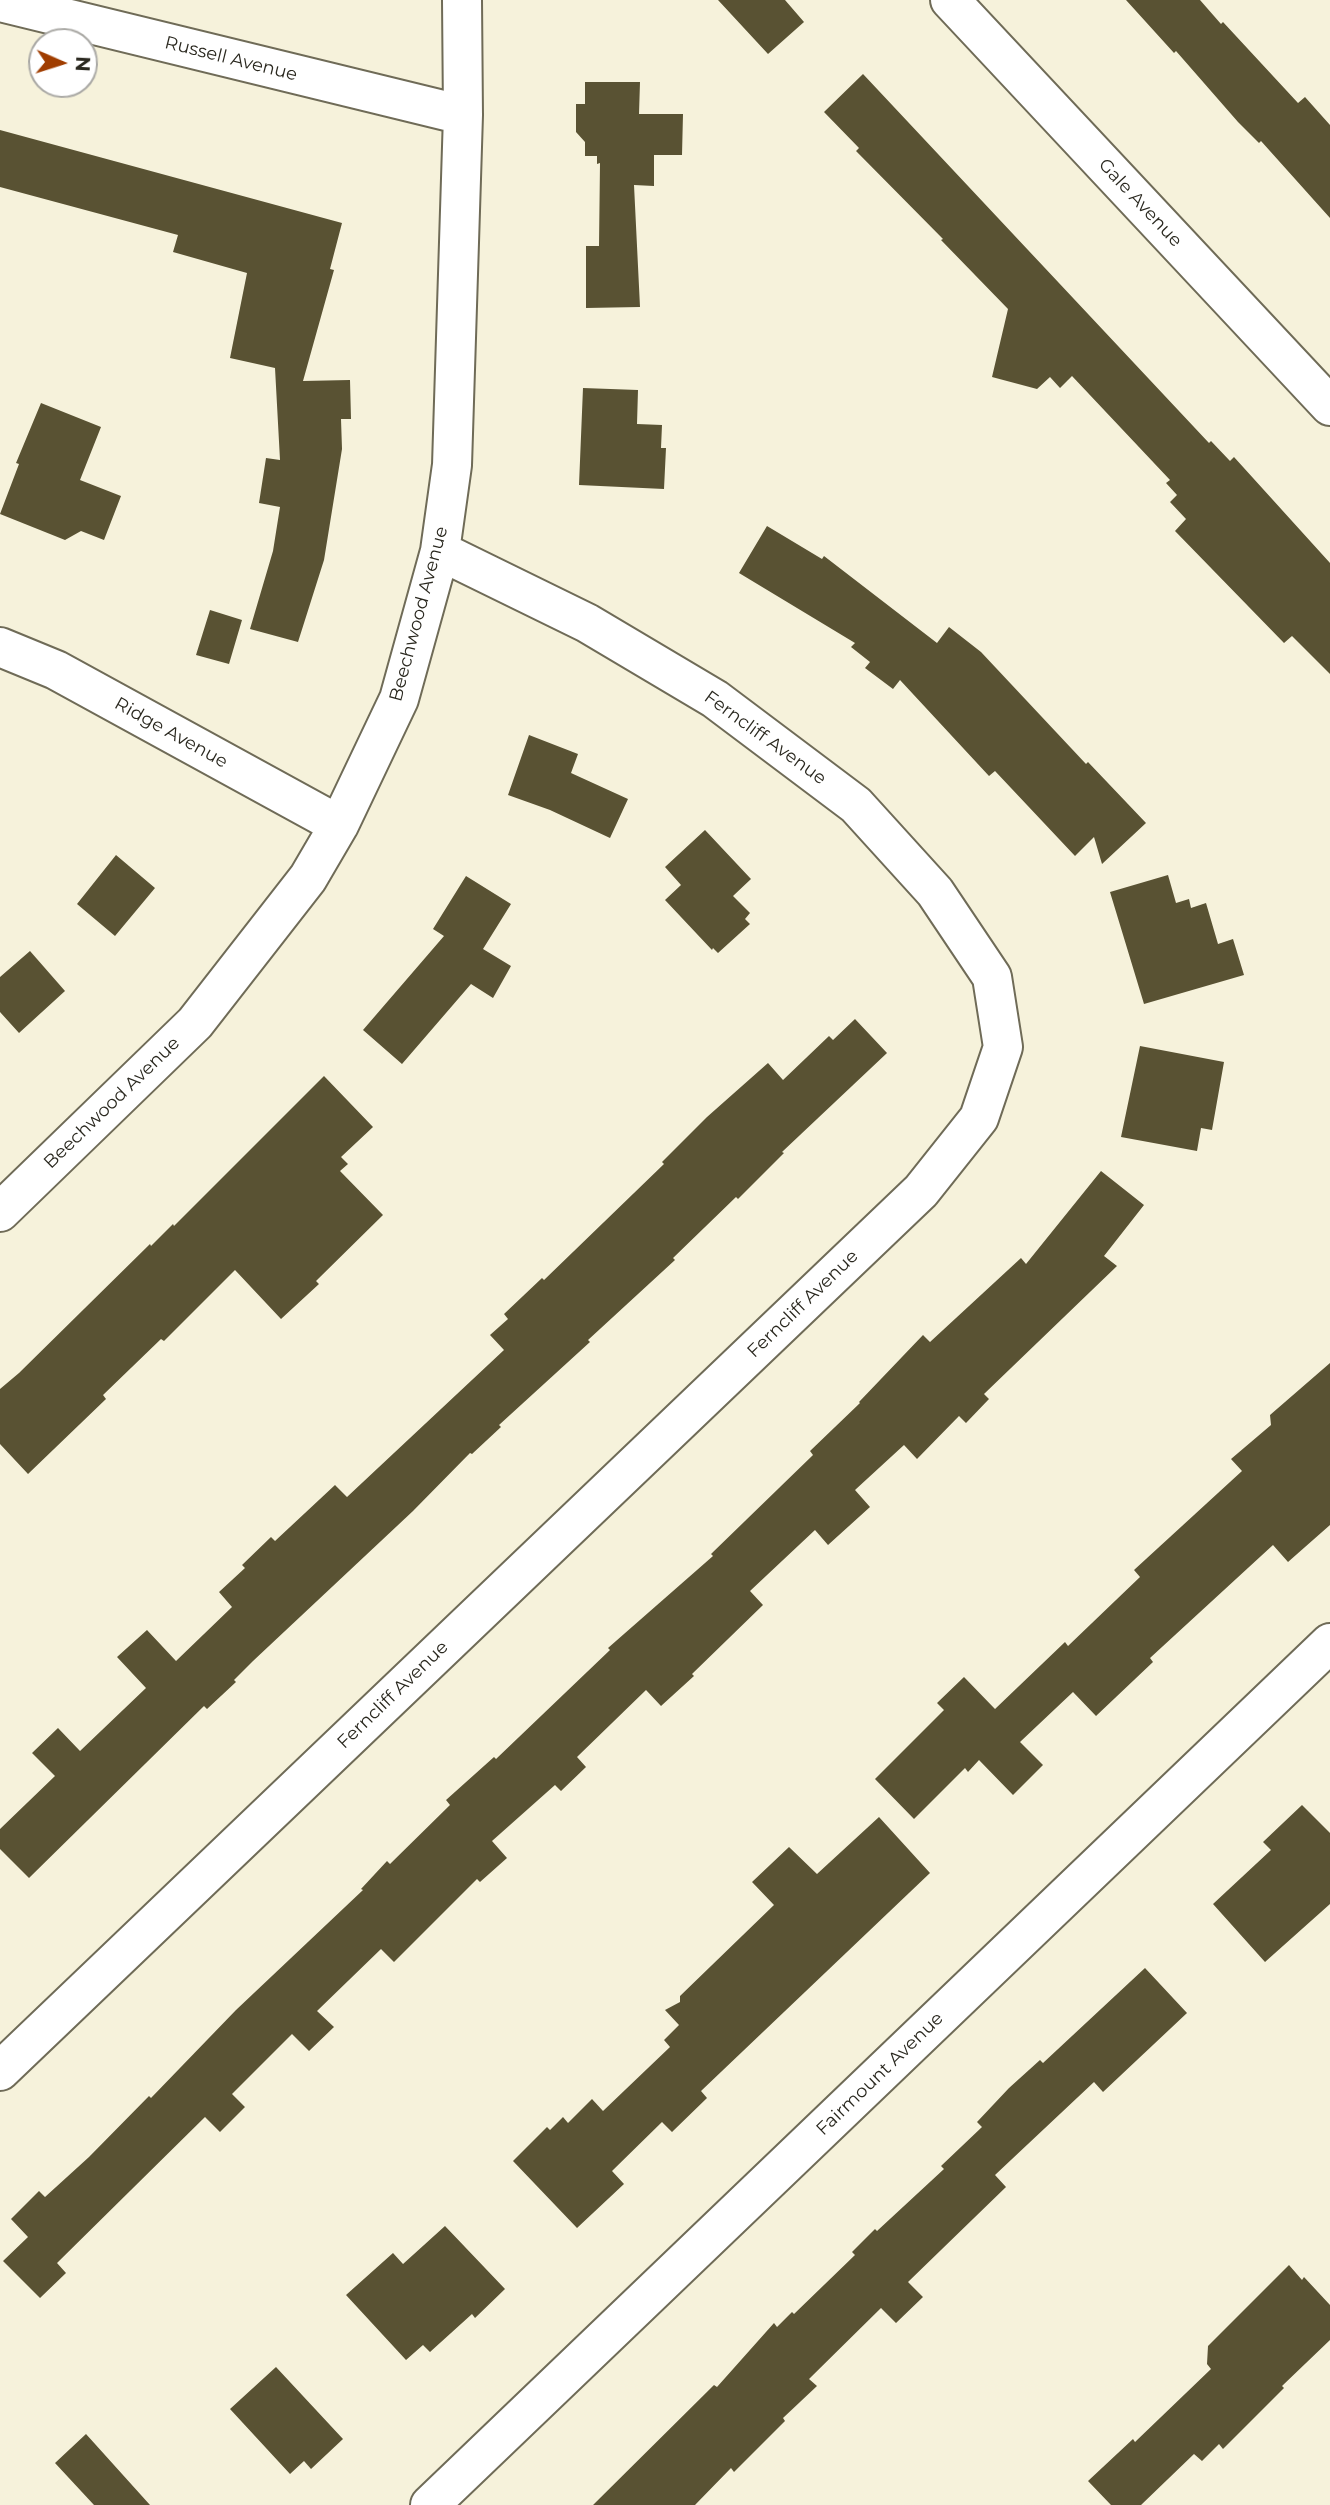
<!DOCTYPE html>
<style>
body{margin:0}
#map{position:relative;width:1330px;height:2505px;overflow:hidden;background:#f6f2db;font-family:Montserrat,sans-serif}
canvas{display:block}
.north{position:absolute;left:28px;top:28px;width:70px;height:70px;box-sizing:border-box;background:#fff;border:2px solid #aaa9a5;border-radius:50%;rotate:93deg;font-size:19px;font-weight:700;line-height:28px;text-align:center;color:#2a281f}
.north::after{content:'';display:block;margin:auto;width:24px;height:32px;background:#a03d00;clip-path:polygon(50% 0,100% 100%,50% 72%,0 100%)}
</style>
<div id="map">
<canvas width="1330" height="2505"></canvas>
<div class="north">N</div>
</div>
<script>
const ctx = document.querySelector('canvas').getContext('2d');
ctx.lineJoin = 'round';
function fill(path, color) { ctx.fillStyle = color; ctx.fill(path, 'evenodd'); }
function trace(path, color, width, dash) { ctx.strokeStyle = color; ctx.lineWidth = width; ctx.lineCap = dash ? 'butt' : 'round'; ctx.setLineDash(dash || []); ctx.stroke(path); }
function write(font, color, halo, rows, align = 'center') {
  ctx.font = font + ' Montserrat,sans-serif'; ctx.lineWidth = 7; ctx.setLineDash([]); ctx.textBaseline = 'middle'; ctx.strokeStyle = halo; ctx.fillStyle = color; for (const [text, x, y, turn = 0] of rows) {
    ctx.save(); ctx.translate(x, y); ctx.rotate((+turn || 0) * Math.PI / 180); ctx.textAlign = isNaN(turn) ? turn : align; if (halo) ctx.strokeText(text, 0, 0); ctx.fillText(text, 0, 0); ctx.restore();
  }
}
fill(new Path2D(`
 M 718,0 L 785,0 L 804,22 L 768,54 Z
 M 1126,0 L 1200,0 L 1221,24 L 1223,22 L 1298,103 L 1305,97 L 1330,125 L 1330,218 L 1261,141 L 1259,143 L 1238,122 L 1176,51 L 1174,53 Z
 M 863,74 L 1209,443 L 1211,441 L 1230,461 L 1234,457 L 1330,563 L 1330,674 L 1292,636 L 1284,643 L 1175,531 L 1186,519 L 1170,502 L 1177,495 L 1166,483 L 1170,480 L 1072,376 L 1060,388 L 1050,377 L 1037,389 L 992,377 L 1008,309 L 941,240 L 943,239 L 856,151 L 859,148 L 824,112 Z
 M 585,82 L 640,82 L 639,114 L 683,114 L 682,155 L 654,155 L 654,186 L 634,185 L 640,307 L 586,308 L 586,246 L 599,246 L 600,163 L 597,164 L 597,156 L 585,156 L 585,142 L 576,132 L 576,104 L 585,104 Z
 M 0,130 L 342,223 L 330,269 L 334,270 L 303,381 L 350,380 L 351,419 L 341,419 L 342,449 L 324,560 L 298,642 L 250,629 L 273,551 L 280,507 L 259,503 L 266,458 L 280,460 L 275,368 L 230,358 L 247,273 L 173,252 L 178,235 L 0,187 Z
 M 583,388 L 638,390 L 637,424 L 662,425 L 661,448 L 666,448 L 664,489 L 579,485 Z
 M 41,403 L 101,427 L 80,480 L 121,496 L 104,540 L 81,531 L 65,540 L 0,514 L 19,464 L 16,463 Z
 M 767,526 L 822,559 L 824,556 L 937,643 L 949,627 L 981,652 L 1086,764 L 1088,762 L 1146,823 L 1102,864 L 1094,837 L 1075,856 L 995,771 L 989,776 L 900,680 L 893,689 L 865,668 L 870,662 L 851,647 L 855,643 L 739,573 Z
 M 210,610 L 242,620 L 229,664 L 196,655 Z
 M 529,735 L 578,754 L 571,773 L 628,799 L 610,838 L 550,810 L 508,795 Z
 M 705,830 L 751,879 L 733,896 L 750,913 L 745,919 L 750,924 L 718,953 L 713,948 L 712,950 L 665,900 L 681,885 L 665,867 Z
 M 116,855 L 155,888 L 115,936 L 77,904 Z
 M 1168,875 L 1176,903 L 1189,899 L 1191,908 L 1206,903 L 1218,944 L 1233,939 L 1244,975 L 1144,1004 L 1110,892 Z
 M 466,876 L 511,904 L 483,949 L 511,966 L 493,998 L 471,984 L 402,1064 L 363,1030 L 444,936 L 433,929 Z
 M 30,951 L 65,991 L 19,1033 L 0,1012 L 0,977 Z
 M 855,1019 L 887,1053 L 782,1152 L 784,1153 L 738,1199 L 736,1197 L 673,1258 L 675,1260 L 588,1340 L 590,1342 L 499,1425 L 501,1427 L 472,1454 L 470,1453 L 413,1511 L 253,1661 L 234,1680 L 236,1682 L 207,1709 L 204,1706 L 29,1878 L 0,1849 L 0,1829 L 55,1776 L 32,1753 L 58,1728 L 80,1751 L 146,1688 L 117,1657 L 147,1630 L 176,1661 L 232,1607 L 219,1592 L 245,1568 L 242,1565 L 271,1537 L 275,1541 L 335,1485 L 347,1497 L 504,1350 L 490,1335 L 508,1319 L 504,1314 L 542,1278 L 544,1280 L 664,1164 L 662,1162 L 707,1117 L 768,1063 L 783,1080 L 829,1036 L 833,1040 Z
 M 1140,1046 L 1224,1062 L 1212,1130 L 1201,1128 L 1197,1151 L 1121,1137 Z
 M 324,1076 L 373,1127 L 341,1157 L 348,1164 L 340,1171 L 383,1215 L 316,1281 L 319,1284 L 281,1319 L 235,1270 L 164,1341 L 161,1339 L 103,1395 L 106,1399 L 28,1474 L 0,1444 L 0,1389 L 19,1373 L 150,1244 L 151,1246 L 173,1224 L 174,1226 Z
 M 1101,1171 L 1144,1205 L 1104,1256 L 1117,1266 L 984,1394 L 989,1399 L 966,1423 L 959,1416 L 917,1459 L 904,1445 L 855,1490 L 870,1507 L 828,1545 L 815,1530 L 750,1591 L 763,1605 L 692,1674 L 694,1676 L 661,1706 L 646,1690 L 577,1757 L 586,1767 L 561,1791 L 555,1785 L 492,1841 L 507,1858 L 480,1882 L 477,1879 L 394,1962 L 381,1949 L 317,2011 L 334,2027 L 309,2051 L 292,2034 L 232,2094 L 245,2107 L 220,2132 L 205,2117 L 57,2263 L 66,2273 L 40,2298 L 3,2261 L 28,2237 L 11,2219 L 39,2191 L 45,2197 L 89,2157 L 149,2096 L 151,2098 L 236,2010 L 363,1890 L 361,1889 L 387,1861 L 390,1864 L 450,1805 L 446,1800 L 494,1757 L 496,1759 L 610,1650 L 608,1648 L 713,1556 L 711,1554 L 813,1455 L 810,1451 L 860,1403 L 859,1402 L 923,1335 L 930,1342 L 1021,1258 L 1026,1264 Z
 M 1330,1363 L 1330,1525 L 1288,1562 L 1273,1545 L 1150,1658 L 1153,1662 L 1096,1716 L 1073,1692 L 1020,1742 L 1043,1765 L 1013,1795 L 979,1760 L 968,1772 L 965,1768 L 914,1819 L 875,1779 L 944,1710 L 937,1703 L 964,1677 L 995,1709 L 1065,1642 L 1068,1646 L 1140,1577 L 1134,1570 L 1242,1471 L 1231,1459 L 1271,1425 L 1270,1415 Z
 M 1302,1805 L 1330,1833 L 1330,1904 L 1265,1962 L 1213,1904 L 1271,1850 L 1263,1842 Z
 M 879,1817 L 930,1873 L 701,2091 L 707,2098 L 672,2132 L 662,2122 L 612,2171 L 624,2184 L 577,2228 L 513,2161 L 547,2127 L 550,2130 L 563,2117 L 568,2123 L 592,2099 L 603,2111 L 670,2047 L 664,2040 L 679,2025 L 665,2010 L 680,2002 L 680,1996 L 774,1905 L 752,1882 L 789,1847 L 817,1874 Z
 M 1145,1968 L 1187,2013 L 1103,2092 L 1094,2082 L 995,2175 L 1006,2187 L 908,2282 L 923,2297 L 896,2323 L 881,2308 L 809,2379 L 817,2386 L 783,2418 L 785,2421 L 734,2472 L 731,2468 L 695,2505 L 593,2505 L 714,2385 L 717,2387 L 774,2323 L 777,2327 L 792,2312 L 794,2314 L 855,2255 L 852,2252 L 875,2229 L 877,2231 L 944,2169 L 941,2166 L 982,2127 L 977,2122 L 1009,2088 L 1040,2060 L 1043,2063 Z
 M 445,2226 L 505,2289 L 475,2318 L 472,2314 L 430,2352 L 423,2345 L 406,2360 L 346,2295 L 393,2253 L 403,2264 Z
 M 1289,2265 L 1302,2280 L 1304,2277 L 1330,2305 L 1330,2340 L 1282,2386 L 1284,2388 L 1223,2449 L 1219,2444 L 1202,2461 L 1194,2454 L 1141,2505 L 1111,2505 L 1088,2481 L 1133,2439 L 1135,2442 L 1211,2369 L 1207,2364 L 1208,2346 Z
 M 276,2367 L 343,2439 L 311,2469 L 304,2461 L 290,2474 L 230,2409 Z
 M 86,2434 L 150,2505 L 94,2505 L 55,2463 Z`), '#595233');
const minor = new Path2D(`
 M 950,0 L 1330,406
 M 0,2 L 463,115
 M 0,647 L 56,670 L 339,825
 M 0,1212 L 195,1023 L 308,878 L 339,825 L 399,699 L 440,551 L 452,465 L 463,115 L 462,0
 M 0,2071 L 921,1191 L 979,1118 L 1003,1047 L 992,977 L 935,892 L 856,805 L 715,699 L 587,623 L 440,551
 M 430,2505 L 1330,1643`);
trace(minor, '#6f6b57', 42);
trace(minor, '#fff', 38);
write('18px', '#2a281f', '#fff', [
 ["Russell Avenue",231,59,14],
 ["Gale Avenue",1140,203,47],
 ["Beechwood Avenue",419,614,-75],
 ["Ridge Avenue",171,733,29],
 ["Ferncliff Avenue",765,738,36],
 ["Beechwood Avenue",112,1103,-44],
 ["Ferncliff Avenue",803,1304,-44],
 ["Ferncliff Avenue",393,1695,-44],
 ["Fairmount Avenue",880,2074,-44]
]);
</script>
